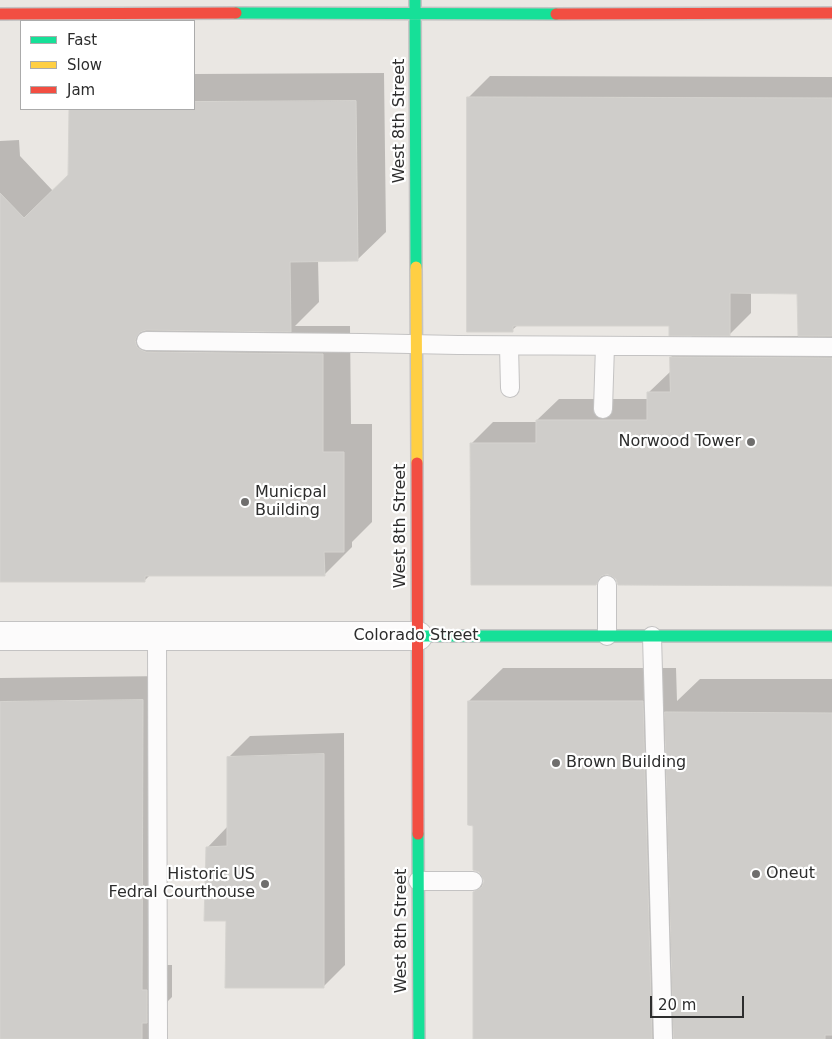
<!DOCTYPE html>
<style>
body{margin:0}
#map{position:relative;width:832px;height:1039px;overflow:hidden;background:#eae7e3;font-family:"DejaVu Sans",sans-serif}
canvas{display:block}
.legend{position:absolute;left:20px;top:20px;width:175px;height:90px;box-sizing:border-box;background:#fff;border:1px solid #ababab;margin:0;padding:6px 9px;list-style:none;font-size:15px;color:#2d2d2d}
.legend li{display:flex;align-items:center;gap:10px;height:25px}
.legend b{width:25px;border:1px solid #ababab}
.scale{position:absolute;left:650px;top:996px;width:94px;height:22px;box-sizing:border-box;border:2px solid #2d2d2d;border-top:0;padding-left:6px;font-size:15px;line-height:18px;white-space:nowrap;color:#2d2d2d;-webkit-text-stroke:4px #fff;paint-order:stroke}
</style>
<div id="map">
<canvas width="832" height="1039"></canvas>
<ul class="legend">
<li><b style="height:6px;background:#16e098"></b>Fast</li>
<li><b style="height:6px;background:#ffcf43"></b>Slow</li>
<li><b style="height:6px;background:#f24e42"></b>Jam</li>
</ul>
<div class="scale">20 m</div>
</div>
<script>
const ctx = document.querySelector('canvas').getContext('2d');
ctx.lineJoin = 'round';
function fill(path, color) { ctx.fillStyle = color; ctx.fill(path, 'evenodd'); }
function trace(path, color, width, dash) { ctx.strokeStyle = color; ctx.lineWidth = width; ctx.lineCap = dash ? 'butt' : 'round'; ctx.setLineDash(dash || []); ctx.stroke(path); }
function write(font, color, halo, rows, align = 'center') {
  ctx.font = font + ' "DejaVu Sans",sans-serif'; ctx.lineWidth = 4.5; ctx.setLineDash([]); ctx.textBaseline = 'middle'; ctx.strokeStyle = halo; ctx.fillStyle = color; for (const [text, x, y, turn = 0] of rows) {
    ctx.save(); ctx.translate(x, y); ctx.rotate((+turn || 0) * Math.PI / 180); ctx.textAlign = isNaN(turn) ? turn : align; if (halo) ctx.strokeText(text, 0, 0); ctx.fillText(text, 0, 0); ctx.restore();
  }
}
fill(new Path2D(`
 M 384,73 L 386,232 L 357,260 L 318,260 L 319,302 L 295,326 L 350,326 L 351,424 L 372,424 L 372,522 L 352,542 L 352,547 L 324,575 L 150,575 L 144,581 L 0,581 L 0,141 L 19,140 L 20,156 L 53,191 L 70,175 L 70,109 L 194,109 L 194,74 Z
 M 490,76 L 832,77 L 832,585 L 617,578 L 608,573 L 596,584 L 472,443 L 493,422 L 537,422 L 537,420 L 559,399 L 648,399 L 648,393 L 671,371 L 671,357 L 694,334 L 670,325 L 518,325 L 512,330 L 469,97 ZM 751,292 L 798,292 L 799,336 L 728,336 L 751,313 Z
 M 503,668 L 676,668 L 677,701 L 700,679 L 832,679 L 832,1039 L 474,1039 L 474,892 L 484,882 L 469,701 Z
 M 167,676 L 166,965 L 172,965 L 172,997 L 167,1002 L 166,1039 L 0,1039 L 0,678 Z
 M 344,733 L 345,965 L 324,986 L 228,919 L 207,848 L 228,826 L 228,758 L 250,736 Z`), '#0003');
const building = new Path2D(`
 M 467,97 L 832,98 L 832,336 L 798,336 L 797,294 L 730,293 L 730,336 L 669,336 L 669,326 L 513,326 L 513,332 L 467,332 Z
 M 356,101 L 358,261 L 290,262 L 291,332 L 146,330 L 140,332 L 135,340 L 137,347 L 141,350 L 146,352 L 323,354 L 323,452 L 344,452 L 344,552 L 324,552 L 325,576 L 145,576 L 145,582 L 0,582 L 0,193 L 24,218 L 68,175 L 69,109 L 194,109 L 194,102 Z
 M 670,357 L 832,358 L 832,586 L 618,585 L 616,579 L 607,574 L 601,576 L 596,585 L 471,585 L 470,443 L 536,443 L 536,420 L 647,420 L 647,392 L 670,392 Z
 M 143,700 L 142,990 L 147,990 L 147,1023 L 142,1023 L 142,1039 L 0,1039 L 0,702 Z
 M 468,701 L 643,701 L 652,1039 L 473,1039 L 473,892 L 482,887 L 484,881 L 479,872 L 473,870 L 473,826 L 468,825 Z
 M 665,712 L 832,713 L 832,1035 L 825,1035 L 825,1039 L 674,1039 Z
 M 324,754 L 324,988 L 225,988 L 226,921 L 204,921 L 206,847 L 227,846 L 227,757 Z`);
fill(building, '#cfcdca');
trace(building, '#d5d3cf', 1);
const lane = new Path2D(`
 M 146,341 L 361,343 L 458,345 L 832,347
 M 509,346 L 510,388
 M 603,409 L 605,346
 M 157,636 L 158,1039
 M 607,636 L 607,585
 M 652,636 L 663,1039
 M 418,881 L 473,881`);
const street = new Path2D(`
 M 0,636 L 418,636`);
const fast = new Path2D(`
 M 415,0 L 416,267
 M 236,13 L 556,14
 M 418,636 L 832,636
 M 418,834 L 419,1039`);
const slow = new Path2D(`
 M 416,267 L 417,463`);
const jam = new Path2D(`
 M 0,14 L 236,13
 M 556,14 L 832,13
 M 417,463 L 418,834`);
trace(lane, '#c4c3c3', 20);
trace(street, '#c4c3c3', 30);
trace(fast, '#c4c3c3', 14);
trace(slow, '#c4c3c3', 14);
trace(jam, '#c4c3c3', 14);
trace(lane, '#fcfbfb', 18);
trace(street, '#fcfbfb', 28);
trace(fast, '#16e098', 11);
trace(slow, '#ffcf43', 11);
trace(jam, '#f24e42', 11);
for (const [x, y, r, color] of [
 [751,442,5,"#6f6e6d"],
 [245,502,5,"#6f6e6d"],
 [556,763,5,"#6f6e6d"],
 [756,874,5,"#6f6e6d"],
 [265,884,5,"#6f6e6d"]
]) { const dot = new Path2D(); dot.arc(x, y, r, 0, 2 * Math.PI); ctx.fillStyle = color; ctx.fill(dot); trace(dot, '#fff', 2); }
write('16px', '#2d2d2d', '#fff', [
 ["West 8th Street",400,121,-90],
 ["West 8th Street",401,526,-90],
 ["Colorado Street",416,636],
 ["West 8th Street",402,931,-90]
]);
write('16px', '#2d2d2d', '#fff', [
 ["Norwood Tower",741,442,"right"],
 ["Municpal",255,493],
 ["Building",255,511],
 ["Brown Building",566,763],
 ["Oneut",766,874],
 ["Historic US",255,875,"right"],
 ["Fedral Courthouse",255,893,"right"]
], 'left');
</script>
